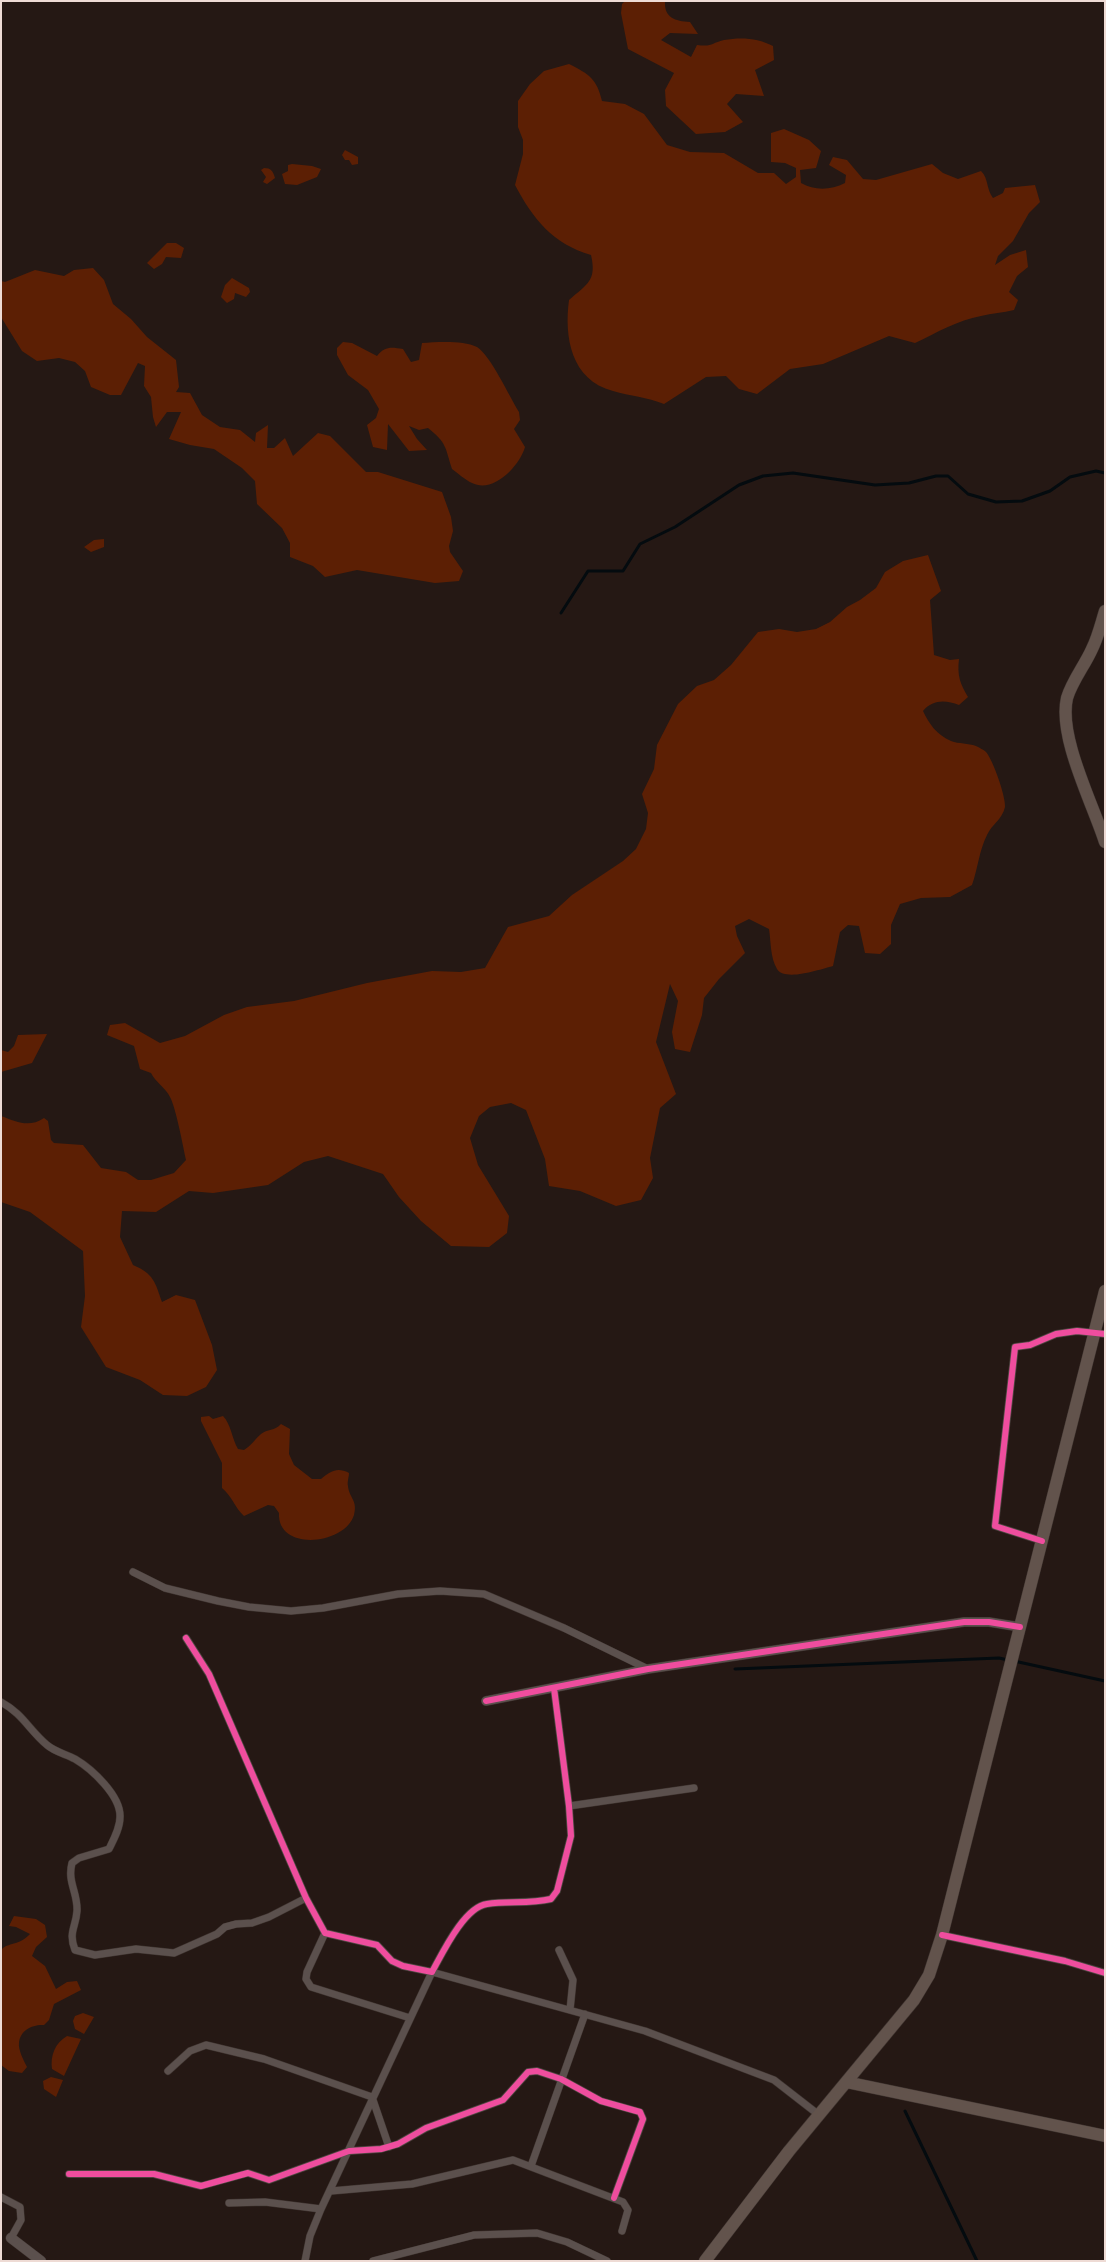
<!DOCTYPE html>
<style>
body{margin:0}
#map{position:relative;width:1106px;height:2262px;overflow:hidden;background:#251814;font-family:Signika,sans-serif}
canvas{display:block}
.frame{position:absolute;inset:0;border:2px solid #eedbd5;pointer-events:none}
</style>
<div id="map">
<canvas width="1106" height="2262"></canvas>
<div class="frame"></div>
</div>
<script>
const ctx = document.querySelector('canvas').getContext('2d');
ctx.lineJoin = 'round';
function fill(path, color) { ctx.fillStyle = color; ctx.fill(path, 'evenodd'); }
function trace(path, color, width, dash) { ctx.strokeStyle = color; ctx.lineWidth = width; ctx.lineCap = dash ? 'butt' : 'round'; ctx.setLineDash(dash || []); ctx.stroke(path); }
fill(new Path2D(`
 M 625,1 L 665,1 C 664,18 675,21 690,22 L 698,34 L 670,33 L 661,40 L 691,57 L 697,45 C 713,47 711,43 724,40 C 741,37 758,38 773,46 L 774,60 L 755,70 L 764,96 L 736,94 L 727,104 L 743,122 L 725,132 L 696,134 L 666,106 L 665,90 L 674,73 L 628,49 L 621,13 L 622,4 Z
 M 569,64 C 589,74 597,79 602,101 L 625,104 L 644,114 L 667,145 L 690,152 L 724,153 L 758,173 L 774,173 L 786,184 L 796,177 L 796,168 L 785,163 L 771,162 L 771,133 L 784,129 L 809,140 L 821,151 L 816,168 L 800,170 L 801,183 C 815,191 831,190 845,183 L 846,175 L 829,165 L 833,157 L 847,160 L 863,179 L 876,180 L 932,164 L 943,173 L 958,179 L 981,171 C 989,179 986,189 993,198 L 1003,193 L 1005,188 L 1035,185 L 1040,202 L 1029,213 L 1013,241 L 998,256 L 995,265 L 1010,255 L 1026,250 L 1028,267 L 1017,276 L 1009,292 L 1018,300 L 1014,310 C 1003,313 992,313 981,316 C 958,320 936,333 915,343 L 889,336 L 823,364 L 790,369 L 757,394 L 739,389 L 726,376 L 706,377 L 664,404 C 647,397 630,396 613,391 C 571,380 564,337 569,300 C 587,284 597,281 591,255 C 553,244 533,219 515,185 L 523,154 L 523,140 L 518,127 L 518,101 L 530,84 L 544,71 Z
 M 345,150 L 358,157 L 358,164 L 352,165 L 349,160 L 345,160 L 342,155 Z
 M 292,164 L 312,166 L 321,169 L 317,177 L 297,185 L 285,184 L 282,174 L 288,171 L 288,165 Z
 M 264,168 C 271,168 273,171 275,178 L 267,184 L 263,182 L 266,177 L 261,170 Z
 M 167,243 L 176,243 L 184,248 L 181,258 L 166,257 L 162,264 L 154,269 L 147,263 Z
 M 93,268 L 104,280 L 113,304 L 131,319 L 147,337 L 176,360 L 179,387 L 176,392 L 190,393 L 202,415 L 220,427 L 240,430 L 255,442 L 256,433 L 268,425 L 267,448 L 274,448 L 285,438 L 293,456 L 318,433 L 330,436 L 366,472 L 378,472 L 442,492 L 451,517 L 453,531 L 449,546 L 450,552 L 463,571 L 459,581 L 435,583 L 357,570 L 325,577 L 313,566 L 290,557 L 290,543 L 282,528 L 257,504 L 255,481 L 242,468 L 214,449 L 190,445 L 169,439 L 181,412 L 167,412 L 156,427 L 153,417 L 151,397 L 144,386 L 145,366 L 138,363 L 121,395 L 110,395 L 91,387 L 85,371 L 75,362 L 59,358 L 37,361 L 22,351 L 1,317 L 1,281 L 5,282 L 35,270 L 64,276 L 74,270 Z
 M 232,278 L 249,288 L 250,292 L 246,297 L 235,293 L 234,299 L 227,303 L 221,297 L 225,285 Z
 M 343,342 L 352,343 L 377,356 C 385,346 391,347 403,349 L 411,362 L 419,360 L 422,343 C 437,342 463,340 477,347 C 491,356 509,396 519,412 L 520,420 L 514,429 L 525,447 C 520,465 494,494 472,483 C 465,480 458,473 452,469 C 445,447 447,443 428,428 L 419,430 L 409,426 L 417,439 L 427,450 L 409,451 L 388,424 L 387,450 L 373,447 L 367,425 L 376,418 L 379,409 L 368,390 L 348,375 L 337,355 L 337,348 Z
 M 104,539 L 104,547 L 91,552 L 84,547 L 94,540 Z
 M 928,555 L 941,591 L 930,600 L 934,655 L 950,660 L 959,659 C 957,675 960,684 968,697 L 959,705 C 946,700 933,699 923,711 C 929,724 937,735 951,741 C 959,744 968,743 976,746 C 978,747 984,750 986,752 C 993,760 1006,797 1005,807 C 1002,820 992,824 987,835 C 979,851 978,868 972,885 L 950,897 L 921,898 L 900,904 L 891,925 L 891,944 L 880,954 L 865,953 L 859,926 L 848,925 L 840,932 L 833,966 C 821,969 785,982 777,969 C 770,957 771,941 769,929 L 749,919 L 735,926 L 737,936 L 745,953 L 719,979 L 704,998 L 702,1015 L 690,1052 L 675,1049 L 672,1032 L 678,1001 L 670,984 L 656,1042 L 676,1094 L 660,1108 L 650,1158 L 653,1178 L 641,1200 L 616,1206 L 580,1191 L 549,1186 L 545,1159 L 526,1110 L 511,1103 L 490,1107 L 479,1116 L 470,1138 L 478,1165 L 509,1216 L 507,1233 L 489,1247 L 451,1246 L 421,1221 L 399,1197 L 383,1174 L 328,1156 L 304,1162 L 268,1185 L 213,1193 L 189,1191 L 156,1212 L 122,1211 L 120,1237 L 133,1265 C 154,1274 155,1282 162,1302 L 176,1295 L 195,1300 L 212,1345 L 217,1370 L 206,1387 L 187,1396 L 163,1395 L 140,1380 L 106,1367 L 81,1327 L 85,1296 L 83,1251 L 30,1212 L 1,1202 L 1,1116 C 17,1122 29,1128 44,1118 L 48,1121 L 51,1140 L 54,1143 L 83,1145 L 101,1168 L 126,1172 L 138,1180 L 151,1180 L 174,1173 L 186,1160 C 183,1146 176,1108 170,1097 C 165,1087 156,1083 151,1073 L 140,1069 L 134,1046 L 107,1035 L 110,1025 L 125,1023 L 160,1043 L 185,1036 L 224,1015 L 247,1007 L 294,1001 L 367,983 L 432,971 L 461,972 L 485,968 L 508,927 L 549,916 L 572,895 L 623,861 L 636,849 L 646,829 L 648,813 L 642,794 L 654,769 L 657,745 L 678,704 L 697,686 L 714,680 L 731,665 L 758,632 L 779,629 L 797,632 L 816,629 L 830,622 L 847,607 L 860,600 L 876,588 L 885,572 L 903,561 Z
 M 47,1034 L 32,1063 L 1,1072 L 1,1050 L 8,1052 L 14,1046 L 18,1035 Z
 M 209,1416 L 213,1419 L 223,1416 C 231,1424 232,1439 238,1449 L 244,1450 C 251,1446 255,1439 261,1434 C 267,1429 275,1431 281,1424 L 290,1429 L 289,1454 L 294,1465 L 312,1479 L 321,1479 C 331,1471 337,1467 349,1473 C 349,1477 347,1482 348,1486 C 349,1498 358,1500 354,1515 C 345,1545 277,1552 279,1513 L 274,1506 L 268,1505 L 244,1516 C 235,1508 232,1496 222,1488 L 222,1463 L 201,1421 L 201,1417 Z
 M 14,1916 L 36,1919 L 45,1925 L 47,1937 L 36,1947 L 32,1956 L 45,1966 L 56,1989 L 67,1982 L 77,1981 L 81,1990 L 54,2004 L 49,2020 L 44,2025 C 33,2024 20,2030 19,2043 C 18,2050 24,2061 27,2067 L 22,2073 L 9,2071 L 1,2065 L 1,1950 C 8,1942 19,1946 30,1934 L 16,1927 L 9,1926 Z
 M 83,2013 L 94,2017 L 84,2034 L 75,2029 L 73,2021 L 75,2016 Z
 M 67,2036 L 81,2039 L 64,2076 L 52,2069 C 50,2056 55,2043 67,2036 Z
 M 51,2077 L 63,2080 L 56,2097 L 44,2089 L 43,2081 Z`), '#5c1f04');
trace(new Path2D(`
 M 561,613 L 588,571 L 623,571 L 640,544 L 675,527 L 739,485 L 763,476 L 793,473 L 875,485 L 909,483 L 936,476 L 948,476 L 968,494 L 996,502 L 1022,501 L 1050,491 L 1070,477 L 1096,471 L 1105,473
 M 1014,1661 L 1105,1681
 M 735,1669 L 999,1658 L 1008,1660
 M 905,2111 L 977,2261`), '#040b0f', 3);
const minor = new Path2D(`
 M 1042,1541 L 995,1526 L 1015,1347 L 1030,1345 L 1056,1334 L 1077,1331 L 1105,1334
 M 133,1572 L 165,1588 L 218,1601 L 249,1607 L 291,1611 L 323,1608 L 398,1594 L 440,1591 L 484,1594 L 564,1628 L 648,1669
 M 186,1638 L 209,1674 L 306,1898 L 325,1933 L 377,1945 L 392,1961 L 403,1966 L 432,1972 C 442,1954 464,1907 487,1904 C 508,1901 530,1904 551,1899 L 557,1891 L 571,1836 L 569,1806 L 554,1688
 M 1,1702 C 23,1714 29,1730 47,1745 C 55,1752 66,1754 75,1759 C 92,1769 121,1796 120,1817 C 120,1828 114,1839 109,1849 L 79,1858 L 72,1863 C 67,1882 78,1893 77,1911 C 76,1927 68,1932 75,1950 L 95,1955 L 136,1949 L 174,1953 L 217,1934 L 225,1927 L 236,1924 L 252,1923 L 269,1917 L 306,1898
 M 569,1806 L 694,1788
 M 325,1933 L 307,1972 L 306,1979 L 311,1987 L 410,2018
 M 942,1935 L 1065,1961 L 1105,1973
 M 559,1950 L 573,1980 L 570,2010
 M 168,2071 L 190,2051 L 206,2045 L 264,2059 L 372,2097 L 389,2147
 M 531,2166 L 585,2014
 M 69,2174 L 154,2174 L 201,2186 L 248,2173 L 269,2180 L 349,2151 L 381,2149 L 398,2144 L 426,2128 L 503,2100 L 528,2072 L 537,2071 L 561,2079 L 601,2101 L 640,2112 L 643,2119 L 614,2198
 M 331,2191 L 412,2184 L 513,2160 L 623,2202 L 628,2210 L 622,2231
 M 1,2197 L 20,2207 L 21,2220 L 11,2238
 M 229,2203 L 265,2202 L 321,2209
 M 305,2261 L 310,2236 L 321,2209 L 432,1972 L 645,2031 L 774,2080 L 819,2115
 M 373,2261 L 474,2235 L 537,2233 L 567,2242 L 607,2261`);
const tertiary = new Path2D(`
 M 486,1701 L 648,1669 L 964,1622 L 989,1622 L 1020,1627`);
const secondary = new Path2D(`
 M 11,2238 L 41,2261`);
const primary = new Path2D(`
 M 1105,611 C 1101,624 1098,637 1092,649 C 1085,665 1072,681 1067,698 C 1058,737 1093,804 1105,842
 M 846,2082 L 1105,2136
 M 705,2261 L 789,2151 L 914,2000 L 929,1975 L 942,1935 L 1105,1291`);
trace(minor, '#3f3430', 8);
trace(tertiary, '#3f3430', 10);
trace(secondary, '#3f3430', 11);
trace(primary, '#3f3430', 13);
trace(minor, '#5b504d', 7);
trace(tertiary, '#5b504d', 9);
trace(secondary, '#5b504d', 10);
trace(primary, '#62534c', 12);
trace(new Path2D(`
 M 1042,1541 L 995,1526 L 1015,1347 L 1030,1345 L 1056,1334 L 1077,1331 L 1105,1334
 M 186,1638 L 209,1674 L 306,1898 L 325,1933 L 377,1945 L 392,1961 L 403,1966 L 432,1972 C 442,1954 464,1907 487,1904 C 508,1901 530,1904 551,1899 L 557,1891 L 571,1836 L 569,1806 L 554,1688
 M 486,1701 L 648,1669 L 964,1622 L 989,1622 L 1020,1627
 M 942,1935 L 1065,1961 L 1105,1973
 M 69,2174 L 154,2174 L 201,2186 L 248,2173 L 269,2180 L 349,2151 L 381,2149 L 398,2144 L 426,2128 L 503,2100 L 528,2072 L 537,2071 L 561,2079 L 601,2101 L 640,2112 L 643,2119 L 614,2198`), '#ef4d9e', 6);
</script>
